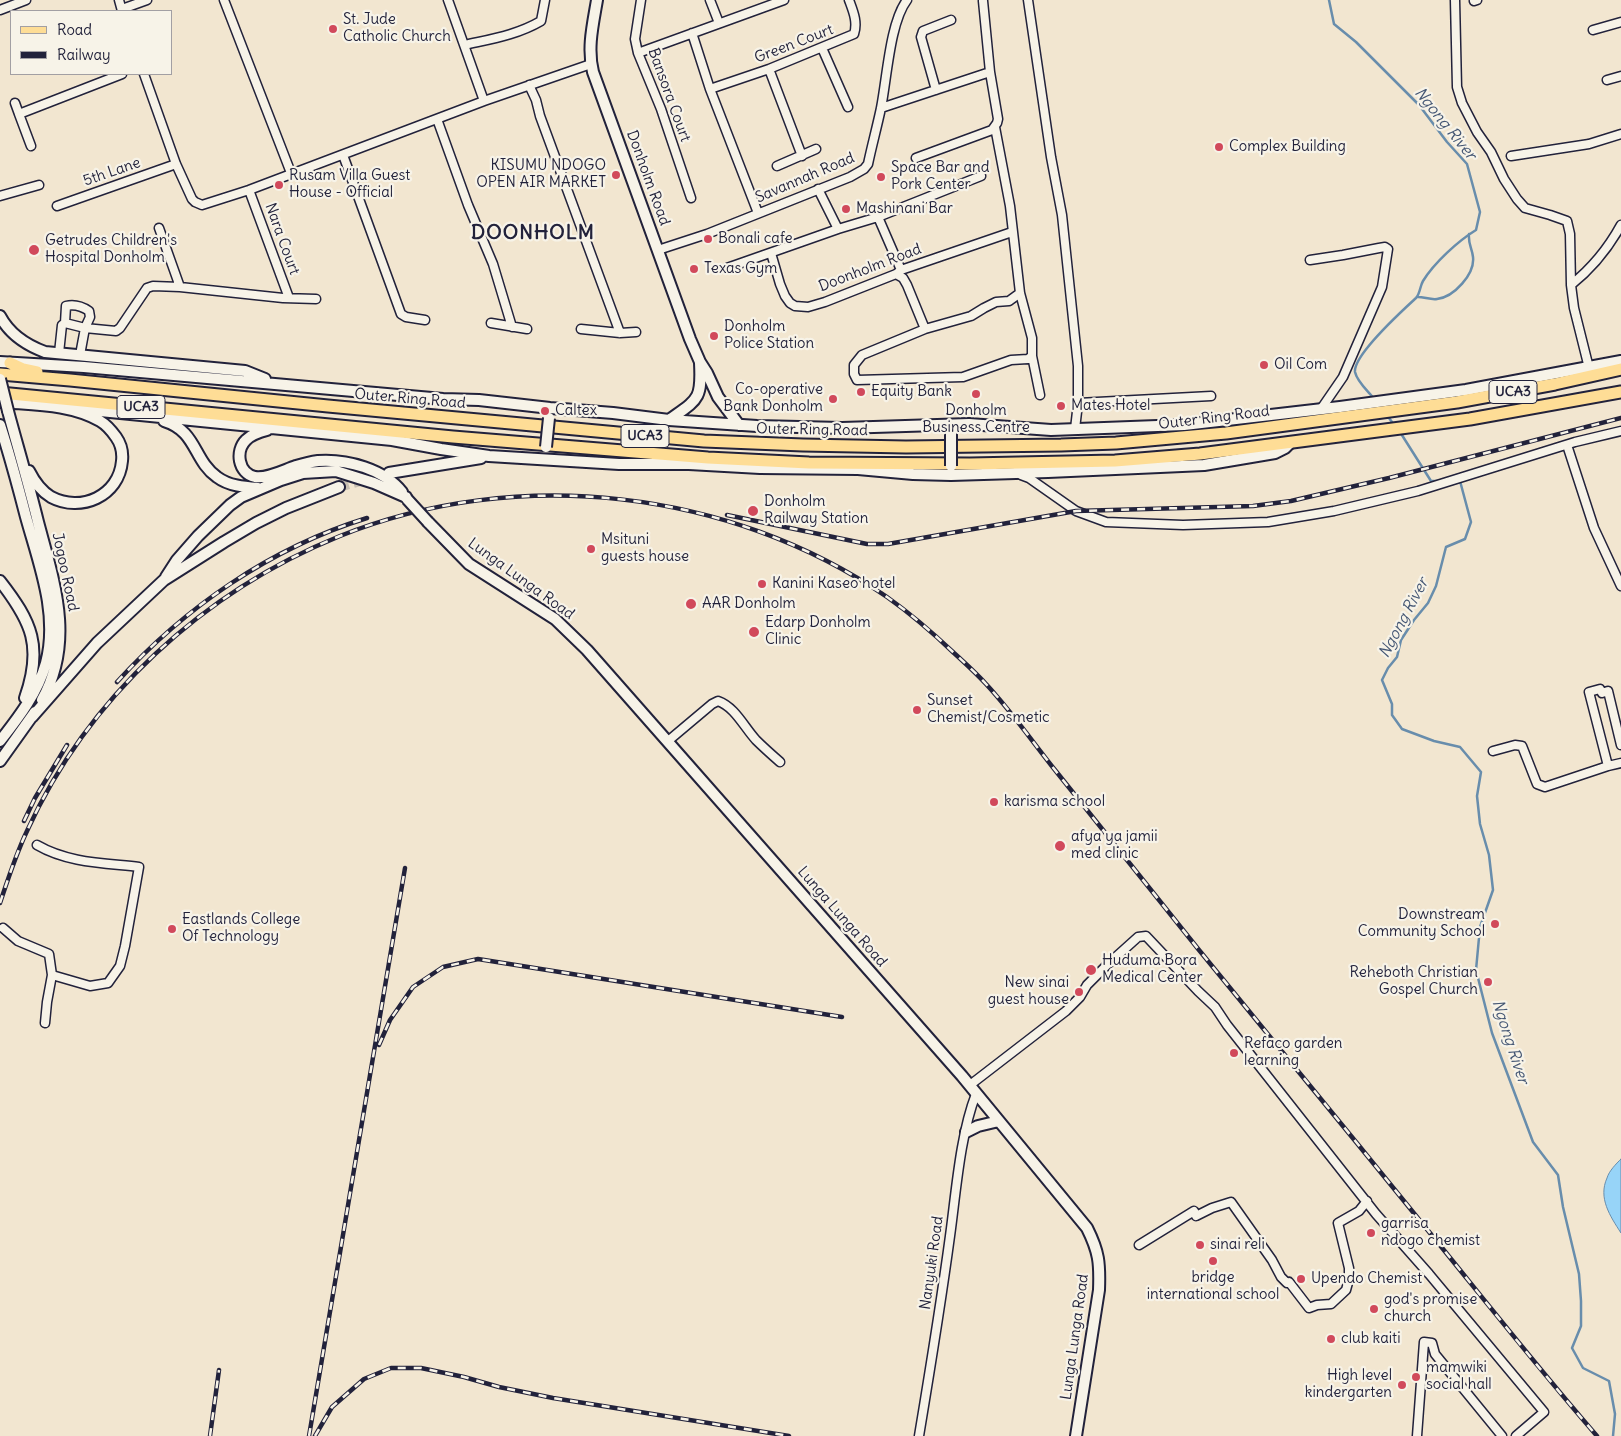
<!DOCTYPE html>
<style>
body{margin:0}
#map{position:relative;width:1621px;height:1436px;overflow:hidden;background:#f2e6d0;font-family:Delius,sans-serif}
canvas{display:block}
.legend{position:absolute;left:10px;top:10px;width:162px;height:65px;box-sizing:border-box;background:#f7f3e8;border:1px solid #a29fa3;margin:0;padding:6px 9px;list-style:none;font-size:15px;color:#22223b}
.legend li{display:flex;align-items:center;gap:10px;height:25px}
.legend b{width:25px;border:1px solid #a29fa3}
</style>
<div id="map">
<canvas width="1621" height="1436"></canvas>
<ul class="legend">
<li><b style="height:6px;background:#fedd96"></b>Road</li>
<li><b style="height:6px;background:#22223b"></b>Railway</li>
</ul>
</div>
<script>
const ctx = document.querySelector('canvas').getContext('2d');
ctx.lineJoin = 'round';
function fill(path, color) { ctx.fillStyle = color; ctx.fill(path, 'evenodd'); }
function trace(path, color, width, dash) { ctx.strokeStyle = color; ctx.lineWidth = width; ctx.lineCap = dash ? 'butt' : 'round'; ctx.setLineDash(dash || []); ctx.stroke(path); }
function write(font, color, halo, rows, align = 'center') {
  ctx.font = font + ' Delius,sans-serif'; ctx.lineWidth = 4.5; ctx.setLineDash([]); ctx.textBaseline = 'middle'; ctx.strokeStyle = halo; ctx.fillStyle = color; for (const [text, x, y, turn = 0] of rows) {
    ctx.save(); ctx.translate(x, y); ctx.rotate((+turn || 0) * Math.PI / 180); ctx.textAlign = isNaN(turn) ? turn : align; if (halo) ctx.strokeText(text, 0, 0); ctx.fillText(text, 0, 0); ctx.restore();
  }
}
const water = new Path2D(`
 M 1621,1159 L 1621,1233 C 1610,1216 1598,1198 1607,1178 C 1609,1171 1616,1164 1621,1159 Z`);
fill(water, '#97d4f8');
trace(water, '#688dac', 1);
trace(new Path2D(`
 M 1329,0 L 1334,24 L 1356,42 L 1419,105 L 1447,142 L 1467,164 L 1480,212 L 1476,230 C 1458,241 1434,263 1423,281 C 1420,286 1420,294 1416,298 C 1403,310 1353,355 1355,372 C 1357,382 1369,392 1375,400
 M 1418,297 C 1424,297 1431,300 1437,299 C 1454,297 1475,274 1473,257 C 1472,248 1468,244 1469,234
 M 1386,414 L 1395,426
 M 1400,432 L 1431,481 L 1440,481
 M 1458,481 L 1460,481 L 1471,522 L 1465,539 L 1446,547 L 1436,586 L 1428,603 L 1414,620 L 1401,640 L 1397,657 L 1388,668 L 1382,680 L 1392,704 L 1392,715 L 1402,729 L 1434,741 L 1460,747 L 1481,772 L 1477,796 L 1480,824 L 1489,855 L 1493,890 L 1480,927 L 1476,970 L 1492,1033 L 1533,1142 L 1558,1175 L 1563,1207 L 1579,1274 L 1581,1301 L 1581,1326 L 1572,1348 L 1583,1368 L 1609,1381 L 1615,1414 L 1613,1436`), '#688dac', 2.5);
trace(new Path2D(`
 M 339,487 L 388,473`), '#c8bfb2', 10, [10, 5]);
const street = new Path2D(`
 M 119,0 L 122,11
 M 224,0 L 291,173
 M 448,0 L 484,101
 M 641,0 L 635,39 L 638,53 L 661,109 L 691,198
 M 710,0 L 719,23
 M 1028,0 L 1051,157 L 1062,215 L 1078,366 L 1078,403 L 1075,429
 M 1455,0 L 1457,87 L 1462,103 L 1477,132 L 1491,152 L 1504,179 L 1517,199 L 1525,208 L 1550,215 L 1567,221 L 1570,234 L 1571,285
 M 983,1 L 990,72
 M 1474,1 L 1477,0
 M 122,9 L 147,0
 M 0,10 L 26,0
 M 1593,30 L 1621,22
 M 692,33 L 710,89 L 758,213
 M 465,45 C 491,39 517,35 541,21 L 545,0
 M 822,48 L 848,107
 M 638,53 L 784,0
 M 769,69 L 802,156
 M 144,74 L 176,164 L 192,199 L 195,202 L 202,205 L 249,190 L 484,101 L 591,64
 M 1607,80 L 1621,76
 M 529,85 L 536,100 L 540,116 L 620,333
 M 710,89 L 769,69 L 854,34 C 858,22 853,11 849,0
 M 936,90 L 921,37 L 923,31 L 951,20
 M 15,103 L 19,114
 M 881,108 L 990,72 L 998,119 L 997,123 L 992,130 L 916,158
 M 437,119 L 468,205 L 493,264 L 512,327
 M 995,127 L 1010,206 L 1020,293 L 1032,338 L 1032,356 L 1028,359 L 1011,360 L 963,377 L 857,380 L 854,374 L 854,365 L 862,355 L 925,329 L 971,316 L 984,308 L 996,302 L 1009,301 L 1020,293
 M 31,146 L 19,114 L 122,74
 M 343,155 L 401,314 L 406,317 L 425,320
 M 1511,156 L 1589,144 L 1621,134
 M 777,166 L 816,149
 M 818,189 L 838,229 L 878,217 L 981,176
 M 249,190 L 289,298
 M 0,196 L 39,185
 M 57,206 L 176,164
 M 878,217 L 901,270
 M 159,228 L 180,287 L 283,298 L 316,299
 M 658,250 L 707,234 L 850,177 L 864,169 L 868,164 C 872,145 877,127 881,108 C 887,78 890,22 907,0
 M 771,253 L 780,284 L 785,296 L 790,303 L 795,306 L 808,307 L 825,302 L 896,274 L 901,270 L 1012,232
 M 1310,260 L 1343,255 L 1379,248 L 1385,247 L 1388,249 L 1382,287 L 1343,377 L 1321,409
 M 727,268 L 838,229
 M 896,274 L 903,278 L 907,285 L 925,329
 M 491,323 L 527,329
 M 581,329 L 620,333 L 636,332
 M 59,353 L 62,325 L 65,323 L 85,328 L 90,317 L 89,311 C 83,307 74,304 66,306 L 65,323
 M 80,355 L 85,328 L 116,331 L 120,328 L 147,288 L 153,286 L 180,287
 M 1032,356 L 1040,395
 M 1589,368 L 1574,308 L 1571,285 C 1591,269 1609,247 1621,225
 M 1078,403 L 1211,396
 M 1567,445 L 1594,528 L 1621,586
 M 1021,475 L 1029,478 L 1076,511 L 1106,522 L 1183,525 L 1268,522 L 1334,511 L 1418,491 L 1575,442 L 1621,431
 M 668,741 L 712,704 L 718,701 C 735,707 744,727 756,740 C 764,748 772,755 780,762
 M 1493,751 L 1515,745 L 1522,746 L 1537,784 L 1545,787 L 1608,766 L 1589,692 L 1600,689 L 1602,693 L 1608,691 L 1621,745
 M 1608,766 L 1621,763
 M 37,845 C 68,863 104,863 139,867 L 125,946 L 120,966 L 108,983 L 90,986 L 52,975
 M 3,928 L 18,941 L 49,954 L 52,975 L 47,1002 L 45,1023
 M 970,1085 L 1066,1011 L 1080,997 L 1087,985 L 1108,964 L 1138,937 L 1146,936 L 1198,991 L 1215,1007 L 1227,1025 L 1376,1214 L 1429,1274 L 1544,1412 L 1516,1436
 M 1139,1245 L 1194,1211 L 1196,1216 L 1212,1208 L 1231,1202 L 1272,1260 L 1281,1277 L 1287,1283 L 1289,1282 L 1309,1308 L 1317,1305 L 1331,1304 L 1346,1290 L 1349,1279 L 1349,1268 L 1338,1223 L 1359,1211 L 1367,1201
 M 919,1436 C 930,1370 941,1303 950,1236 C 956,1193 960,1135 976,1094
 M 1417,1436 L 1424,1342 L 1432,1343 L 1435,1354 L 1502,1436`);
const secondary = new Path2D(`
 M 597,0 C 593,24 587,48 593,72 L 690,339 L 700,362 L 707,373 L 718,397 L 739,425
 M 0,316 C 10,335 26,345 45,352 L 245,371 L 265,379
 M 0,362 L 84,367 L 443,399 L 479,400 L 550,408 L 613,413 L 669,420 L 757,426 L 842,428 L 969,424 L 1051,430 L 1184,425 L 1340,407 L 1466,390 L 1621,361
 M 0,402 C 34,405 70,404 100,421 C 107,425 111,430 116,437 C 121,444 123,452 122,461 C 119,496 81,513 51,497 C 41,491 34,481 29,471
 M 70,408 L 392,440 L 441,449 L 489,456 L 619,464 L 689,464 L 760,468 L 858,469 L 913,474 L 951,475 L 1048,472 L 1160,467 L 1204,465 L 1275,453 L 1285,448 L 1290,443
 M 8,411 C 18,448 29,485 38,522 C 54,582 75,641 42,700
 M 669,420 C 698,399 702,400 700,363
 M 164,421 C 197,431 193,460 217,477 C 229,486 244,487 258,488
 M 0,425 C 10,456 18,486 26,517 C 39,564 59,614 46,663 C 38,692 19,717 0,741
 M 267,430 C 259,432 252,434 246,440 C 235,451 238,473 255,477 C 268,479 284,470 296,466 C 303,464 311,462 318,461 C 347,459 384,469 402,492
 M 389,473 L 481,458
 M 428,522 L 469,564 L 555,619 L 587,650 L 962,1076 L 1087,1228 C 1099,1252 1100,1263 1099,1290 L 1076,1436
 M 166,577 L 177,560 L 198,536 L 230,505 L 241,497 L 281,480 L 303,473 L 336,471 L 374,483 L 406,497
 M 0,581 C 32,622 43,647 25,698
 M 32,717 L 97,643 L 164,580 L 224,542 L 256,523 L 286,508 L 339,487
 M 0,761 L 35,712
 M 966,1132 L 978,1126 L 999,1121`);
const primary = new Path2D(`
 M 10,363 L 23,369 L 37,372
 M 0,374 L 70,380 L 328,406 L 704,441 L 803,445 L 906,447 L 1061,445 L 1116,443 L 1226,433 L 1457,402 L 1555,384 L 1621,369
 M 0,393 L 453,437 L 708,458 L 809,463 L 970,464 L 1115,461 L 1200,454 L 1470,419 L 1621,392`);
trace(street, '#22223b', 11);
trace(secondary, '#22223b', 14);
trace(primary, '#22223b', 15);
trace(street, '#f7f3e8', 8);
trace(secondary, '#f7f3e8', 10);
trace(primary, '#fedd96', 11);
const rail = new Path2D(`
 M 727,515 L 867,544 L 888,544 L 1076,511 L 1253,506 L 1291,501 L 1389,478 L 1621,418
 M 117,682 C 184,608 270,548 367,518
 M 24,821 L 35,798 L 67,745
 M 0,903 C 8,879 16,854 27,831 C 88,697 204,591 340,536 C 517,465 730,489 887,597 C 911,614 933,633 954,653 C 965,663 976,673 986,684 C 1011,711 1032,741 1055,770 C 1103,830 1151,890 1199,950 C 1281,1050 1362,1149 1443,1249 C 1494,1312 1544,1375 1597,1436
 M 379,1045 L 390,1020 L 413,987 L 443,967 L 478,959 L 842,1017
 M 210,1436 L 219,1370
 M 309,1436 L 405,868
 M 315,1436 L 332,1407 L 364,1379 L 391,1368 L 421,1368 L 464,1377 L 499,1387 L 553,1398 L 789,1436`);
trace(rail, '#22223b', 4.5);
trace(rail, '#f7f3e8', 2.5, [8]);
const secondaryBridge = new Path2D(`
 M 0,379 L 8,411
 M 546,447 L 549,418
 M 951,466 L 951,433
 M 407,499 L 428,522`);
trace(secondaryBridge, '#22223b', 14, []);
trace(secondaryBridge, '#f7f3e8', 10);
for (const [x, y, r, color] of [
 [333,29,5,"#d1495b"],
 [1219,147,5,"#d1495b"],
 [616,175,5,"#d1495b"],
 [881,177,5,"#d1495b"],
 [279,185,5,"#d1495b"],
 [846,209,5,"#d1495b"],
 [708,239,5,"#d1495b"],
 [34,250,6,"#d1495b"],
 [694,269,5,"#d1495b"],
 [714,336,5,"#d1495b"],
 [1264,365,5,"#d1495b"],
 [861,392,5,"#d1495b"],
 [976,394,5,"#d1495b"],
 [833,399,5,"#d1495b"],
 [1061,406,5,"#d1495b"],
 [545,411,5,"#d1495b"],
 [753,511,6,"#d1495b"],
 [591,549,5,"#d1495b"],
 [762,584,5,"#d1495b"],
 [691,604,6,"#d1495b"],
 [754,632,6,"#d1495b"],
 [917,710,5,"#d1495b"],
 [994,802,5,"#d1495b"],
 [1060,846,6,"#d1495b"],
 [1495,924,5,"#d1495b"],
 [172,929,5,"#d1495b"],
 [1091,970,6,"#d1495b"],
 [1488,982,5,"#d1495b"],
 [1079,992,5,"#d1495b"],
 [1234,1053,5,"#d1495b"],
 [1371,1233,5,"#d1495b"],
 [1200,1245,5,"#d1495b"],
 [1213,1261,5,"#d1495b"],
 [1301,1279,5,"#d1495b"],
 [1374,1309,5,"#d1495b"],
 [1331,1339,5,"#d1495b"],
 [1416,1377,5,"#d1495b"],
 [1402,1385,5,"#d1495b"]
]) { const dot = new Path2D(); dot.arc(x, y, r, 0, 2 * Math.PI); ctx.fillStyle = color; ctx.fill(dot); trace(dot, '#f7f3e8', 2); }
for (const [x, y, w] of [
 [1513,392,48],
 [141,407,48],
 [645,436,48]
]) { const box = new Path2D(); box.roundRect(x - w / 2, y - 11.5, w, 23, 4); ctx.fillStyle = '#f7f3e8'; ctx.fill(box); trace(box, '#22223b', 1); }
write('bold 14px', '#22223b', null, [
 ["UCA3",1513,392],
 ["UCA3",141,407],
 ["UCA3",645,436]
]);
write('15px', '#22223b', '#f7f3e8', [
 ["St. Jude",343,20],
 ["Catholic Church",343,37],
 ["Complex Building",1229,147],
 ["KISUMU NDOGO",606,166,"right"],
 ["OPEN AIR MARKET",606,183,"right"],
 ["Space Bar and",891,168],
 ["Pork Center",891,185],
 ["Rusam Villa Guest",289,176],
 ["House - Official",289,193],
 ["Mashinani Bar",856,209],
 ["Bonali cafe",718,239],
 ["Getrudes Children's",45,241],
 ["Hospital Donholm",45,258],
 ["Texas Gym",704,269],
 ["Donholm",724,327],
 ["Police Station",724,344],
 ["Oil Com",1274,365],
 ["Co-operative",823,390,"right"],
 ["Bank Donholm",823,407,"right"],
 ["Equity Bank",871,392],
 ["Mates Hotel",1071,406],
 ["Caltex",555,411],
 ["Donholm",976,411,"center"],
 ["Business Centre",976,428,"center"],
 ["Donholm",764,502],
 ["Railway Station",764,519],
 ["Msituni",601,540],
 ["guests house",601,557],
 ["Kanini Kaseo hotel",772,584],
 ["AAR Donholm",702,604],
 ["Edarp Donholm",765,623],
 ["Clinic",765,640],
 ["Sunset",927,701],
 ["Chemist/Cosmetic",927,718],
 ["karisma school",1004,802],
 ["afya ya jamii",1071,837],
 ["med clinic",1071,854],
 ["Downstream",1485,915,"right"],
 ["Community School",1485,932,"right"],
 ["Eastlands College",182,920],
 ["Of Technology",182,937],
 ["Huduma Bora",1102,961],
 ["Medical Center",1102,978],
 ["Reheboth Christian",1478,973,"right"],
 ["Gospel Church",1478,990,"right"],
 ["New sinai",1069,983,"right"],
 ["guest house",1069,1000,"right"],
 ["Refaco garden",1244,1044],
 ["learning",1244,1061],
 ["garrisa",1381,1224],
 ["ndogo chemist",1381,1241],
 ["sinai reli",1210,1245],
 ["bridge",1213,1278,"center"],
 ["international school",1213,1295,"center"],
 ["Upendo Chemist",1311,1279],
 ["god's promise",1384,1300],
 ["church",1384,1317],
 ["club kaiti",1341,1339],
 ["mamwiki",1426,1368],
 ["social hall",1426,1385],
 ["High level",1392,1376,"right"],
 ["kindergarten",1392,1393,"right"]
], 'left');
write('15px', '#22223b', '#f7f3e8', [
 ["Green Court",794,44,-21],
 ["Bansora Court",669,95,70],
 ["5th Lane",112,172,-19],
 ["Donholm Road",648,178,70],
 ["Savannah Road",805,178,-23],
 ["Nara Court",282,239,70],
 ["Doonholm Road",870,268,-21],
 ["Outer Ring Road",410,399,5],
 ["Outer Ring Road",1214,418,-7],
 ["Outer Ring Road",812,430,1],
 ["Jogoo Road",65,572,78],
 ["Lunga Lunga Road",521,579,36],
 ["Lunga Lunga Road",842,917,49],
 ["Nanyuki Road",932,1263,-82],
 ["Lunga Lunga Road",1075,1337,-82]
]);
write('italic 16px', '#455774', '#f7f3e8', [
 ["Ngong River",1445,124,51],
 ["Ngong River",1404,618,-62],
 ["Ngong River",1510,1042,72]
]);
ctx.letterSpacing = '1px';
write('bold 20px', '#22223b', '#f7f3e8', [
 ["DOONHOLM",533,233]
]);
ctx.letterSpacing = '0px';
</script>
